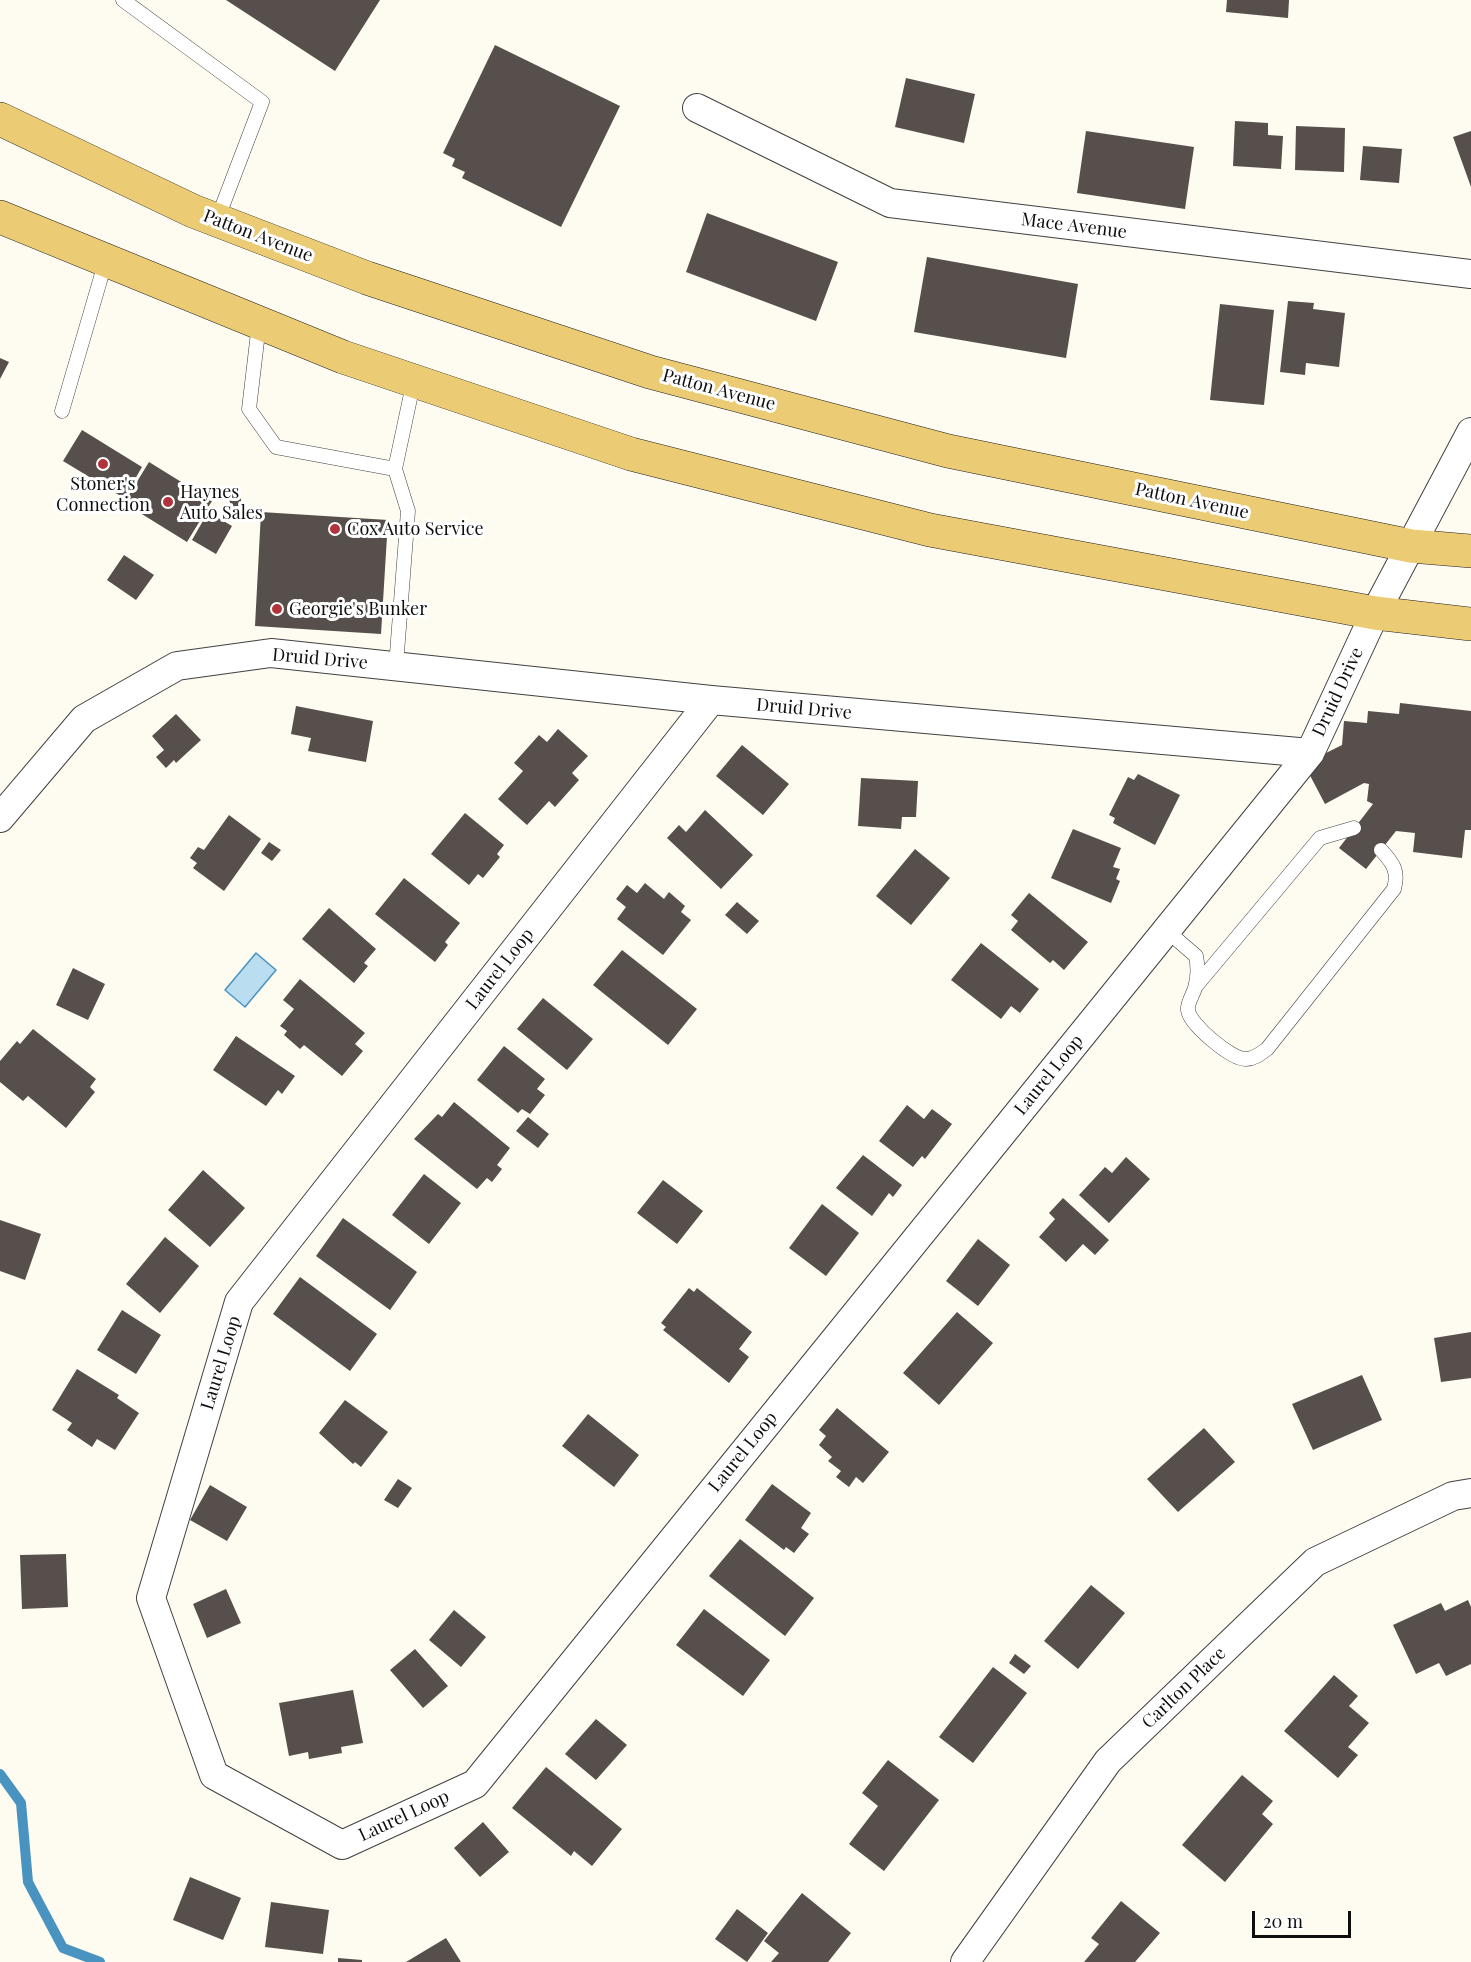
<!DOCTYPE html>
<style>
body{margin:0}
#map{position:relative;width:1471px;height:1962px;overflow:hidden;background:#fefbf1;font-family:"Playfair Display",serif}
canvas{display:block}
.scale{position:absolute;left:1252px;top:1911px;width:99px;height:27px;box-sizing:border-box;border:3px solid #0e0e0e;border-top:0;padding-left:8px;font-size:18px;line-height:21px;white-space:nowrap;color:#0e0e0e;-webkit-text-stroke:4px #fff;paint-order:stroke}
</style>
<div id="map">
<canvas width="1471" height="1962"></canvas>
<div class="scale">20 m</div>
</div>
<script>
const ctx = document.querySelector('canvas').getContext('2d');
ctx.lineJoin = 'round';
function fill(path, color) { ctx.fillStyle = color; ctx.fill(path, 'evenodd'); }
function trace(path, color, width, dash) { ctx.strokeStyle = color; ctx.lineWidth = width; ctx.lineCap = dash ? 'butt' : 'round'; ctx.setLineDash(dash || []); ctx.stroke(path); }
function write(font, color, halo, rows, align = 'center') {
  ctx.font = font + ' "Playfair Display",serif'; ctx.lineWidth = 6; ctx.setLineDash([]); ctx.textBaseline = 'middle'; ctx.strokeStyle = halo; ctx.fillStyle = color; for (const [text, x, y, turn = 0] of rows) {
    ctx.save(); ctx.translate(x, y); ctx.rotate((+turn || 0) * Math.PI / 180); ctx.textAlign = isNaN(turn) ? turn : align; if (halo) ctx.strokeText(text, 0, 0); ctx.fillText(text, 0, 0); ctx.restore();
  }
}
const water = new Path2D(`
 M 256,953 L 276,970 L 245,1007 L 225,990 Z`);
fill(water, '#bbddf0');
trace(water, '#4993c0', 1.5);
trace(new Path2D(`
 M 0,1774 L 21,1803 L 28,1882 L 63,1948 L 100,1962`), '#4993c0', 10);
fill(new Path2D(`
 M 226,0 L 380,0 L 335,71 Z
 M 1227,0 L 1289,0 L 1288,18 L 1226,12 Z
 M 495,45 L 620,106 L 561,227 L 462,178 L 465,172 L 452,166 L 455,159 L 443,153 Z
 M 906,78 L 975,94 L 964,143 L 895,127 Z
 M 1235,121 L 1268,123 L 1268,135 L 1283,136 L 1281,169 L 1233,166 Z
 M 1296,126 L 1345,128 L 1344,172 L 1295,170 Z
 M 1086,131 L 1194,147 L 1185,209 L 1077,193 Z
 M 1471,131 L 1471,187 L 1453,137 Z
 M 1363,146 L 1402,149 L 1399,183 L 1360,180 Z
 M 707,213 L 838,262 L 816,321 L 686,272 Z
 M 927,257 L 1078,284 L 1066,358 L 914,332 Z
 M 1288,301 L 1314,303 L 1313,309 L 1345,313 L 1339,367 L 1306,363 L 1305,375 L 1280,372 Z
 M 1220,304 L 1274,310 L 1264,405 L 1210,400 Z
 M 0,358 L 9,362 L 0,379 Z
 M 82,430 L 142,467 L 124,498 L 63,461 Z
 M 149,462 L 212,501 L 187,542 L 124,503 Z
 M 238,485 L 242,505 L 231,508 L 227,488 Z
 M 208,512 L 232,526 L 216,554 L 192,540 Z
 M 261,512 L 388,520 L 381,634 L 255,626 Z
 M 124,555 L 154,575 L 136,600 L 107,580 Z
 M 1400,703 L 1471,711 L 1471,830 L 1465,830 L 1462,858 L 1413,852 L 1415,833 L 1396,831 L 1366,869 L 1339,848 L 1373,804 L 1367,801 L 1369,784 L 1364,783 L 1325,804 L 1304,764 L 1342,745 L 1344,721 L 1367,723 L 1368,711 L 1399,714 Z
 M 296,706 L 373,721 L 366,762 L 308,751 L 311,738 L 291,734 Z
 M 176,714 L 201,740 L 176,763 L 174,760 L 166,768 L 156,757 L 164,750 L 152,736 Z
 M 558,729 L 588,756 L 572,773 L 579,780 L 555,807 L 549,801 L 527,825 L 498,799 L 523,771 L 514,763 L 539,735 L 547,742 Z
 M 742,745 L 789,784 L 763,815 L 716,776 Z
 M 1138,774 L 1180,795 L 1155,845 L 1113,823 L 1115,818 L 1109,815 L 1128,777 L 1134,780 Z
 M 861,778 L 918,781 L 916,817 L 902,817 L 901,829 L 858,826 Z
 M 705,810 L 753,855 L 721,889 L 667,838 L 679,825 L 686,832 Z
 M 465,813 L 504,845 L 497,854 L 500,857 L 483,878 L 478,874 L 469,885 L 431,854 Z
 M 229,815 L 261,839 L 224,891 L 193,868 L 197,863 L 190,858 L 198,847 L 204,850 Z
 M 1073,829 L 1121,848 L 1113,867 L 1120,869 L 1116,879 L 1120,881 L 1111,903 L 1051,878 Z
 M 269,842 L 281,850 L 272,861 L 261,853 Z
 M 915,849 L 950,878 L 911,925 L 876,896 Z
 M 404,878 L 460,923 L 445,942 L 448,945 L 435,962 L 375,914 Z
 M 645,883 L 664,899 L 669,892 L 685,906 L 681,912 L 691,920 L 663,955 L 617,919 L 626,907 L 616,899 L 627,885 L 637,893 Z
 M 1029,893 L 1088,942 L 1064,970 L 1053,960 L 1050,963 L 1011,930 L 1018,921 L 1011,915 Z
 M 737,902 L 759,921 L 747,934 L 725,915 Z
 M 329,908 L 376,949 L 364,963 L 368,966 L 354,983 L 302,939 Z
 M 981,943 L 1039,989 L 1020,1013 L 1011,1006 L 1001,1019 L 951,980 Z
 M 622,950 L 697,1009 L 668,1045 L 593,985 Z
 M 73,968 L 105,984 L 88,1020 L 56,1005 Z
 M 300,979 L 365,1033 L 355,1044 L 363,1051 L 342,1076 L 304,1045 L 300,1049 L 284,1035 L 287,1031 L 280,1026 L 294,1009 L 283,1000 Z
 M 543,998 L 593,1039 L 567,1070 L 517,1029 Z
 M 33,1029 L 96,1079 L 90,1087 L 95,1092 L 66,1128 L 28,1096 L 23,1101 L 0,1082 L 0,1061 L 17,1041 L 20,1044 Z
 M 236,1036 L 295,1076 L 282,1094 L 278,1090 L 266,1106 L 213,1070 Z
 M 504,1046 L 545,1079 L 537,1089 L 545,1095 L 530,1114 L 522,1109 L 518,1113 L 477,1080 Z
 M 454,1102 L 510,1148 L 497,1165 L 502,1169 L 492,1182 L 487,1178 L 477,1189 L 414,1139 L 438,1114 L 442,1117 Z
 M 907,1105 L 924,1119 L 932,1109 L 952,1124 L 925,1159 L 922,1156 L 913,1167 L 879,1141 Z
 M 528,1117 L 549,1134 L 538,1148 L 516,1131 Z
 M 863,1155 L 902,1185 L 893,1197 L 889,1193 L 872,1216 L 836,1188 Z
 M 1126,1157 L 1150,1179 L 1109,1223 L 1079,1195 L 1105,1167 L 1112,1173 Z
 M 203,1170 L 245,1208 L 210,1247 L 168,1210 Z
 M 424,1174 L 461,1203 L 429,1244 L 392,1215 Z
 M 663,1180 L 703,1211 L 677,1244 L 637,1213 Z
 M 1063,1198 L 1109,1240 L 1095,1255 L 1083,1244 L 1066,1262 L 1039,1237 L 1055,1219 L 1049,1213 Z
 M 822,1204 L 859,1233 L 826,1276 L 789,1248 Z
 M 343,1218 L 417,1272 L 390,1310 L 316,1256 Z
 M 0,1220 L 41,1234 L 25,1280 L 0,1271 Z
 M 165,1237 L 199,1266 L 160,1313 L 126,1284 Z
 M 978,1239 L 1010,1265 L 978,1306 L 946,1281 Z
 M 300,1277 L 377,1334 L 350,1371 L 273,1314 Z
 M 689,1288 L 694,1292 L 697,1288 L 752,1332 L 739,1349 L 749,1357 L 729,1383 L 663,1330 L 666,1327 L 661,1323 Z
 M 122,1310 L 161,1335 L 136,1374 L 97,1350 Z
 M 957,1312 L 993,1343 L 939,1405 L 903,1373 Z
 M 1471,1332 L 1471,1378 L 1441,1382 L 1434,1338 Z
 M 77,1369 L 119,1395 L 117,1398 L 139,1413 L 115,1450 L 97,1439 L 92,1447 L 67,1430 L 72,1423 L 52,1410 Z
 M 1362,1375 L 1382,1420 L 1313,1450 L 1292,1404 Z
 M 345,1400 L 388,1432 L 361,1467 L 355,1462 L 353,1464 L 319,1433 Z
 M 837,1408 L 889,1452 L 863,1483 L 856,1477 L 849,1487 L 836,1477 L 841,1471 L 828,1461 L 832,1457 L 819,1445 L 826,1436 L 819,1430 Z
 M 588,1414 L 639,1455 L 614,1487 L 562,1446 Z
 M 1204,1428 L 1235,1462 L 1178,1512 L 1147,1479 Z
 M 398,1479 L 412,1488 L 398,1508 L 384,1500 Z
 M 772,1484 L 811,1513 L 801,1528 L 809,1534 L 794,1553 L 786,1547 L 784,1550 L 745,1520 Z
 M 210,1485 L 247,1507 L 227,1541 L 190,1520 Z
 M 740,1539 L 814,1598 L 785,1636 L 709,1576 Z
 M 66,1554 L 68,1607 L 22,1609 L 20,1555 Z
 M 1091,1585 L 1125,1613 L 1078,1669 L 1044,1641 Z
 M 226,1589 L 241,1623 L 207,1638 L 193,1604 Z
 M 1468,1600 L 1471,1607 L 1471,1664 L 1446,1676 L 1439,1663 L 1416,1674 L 1393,1625 L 1441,1603 L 1445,1611 Z
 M 704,1609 L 770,1660 L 743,1696 L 676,1645 Z
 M 454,1610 L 486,1637 L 461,1667 L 429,1640 Z
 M 415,1649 L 448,1686 L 423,1708 L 390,1670 Z
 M 1015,1654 L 1031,1666 L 1024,1674 L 1009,1663 Z
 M 993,1667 L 1027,1693 L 973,1763 L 939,1737 Z
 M 1334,1675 L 1358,1696 L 1349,1706 L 1369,1723 L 1348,1747 L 1358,1755 L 1338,1778 L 1284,1731 Z
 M 353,1690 L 363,1743 L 341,1747 L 342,1753 L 309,1759 L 308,1752 L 289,1756 L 279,1703 Z
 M 596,1719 L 627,1745 L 596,1780 L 565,1754 Z
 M 888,1760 L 939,1800 L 884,1871 L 849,1844 L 878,1806 L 862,1793 Z
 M 546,1767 L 622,1829 L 592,1866 L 574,1851 L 571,1856 L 512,1808 Z
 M 1242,1775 L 1273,1801 L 1262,1814 L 1273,1824 L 1225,1882 L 1182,1845 Z
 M 483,1822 L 509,1852 L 480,1877 L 454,1848 Z
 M 190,1877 L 241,1898 L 223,1940 L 173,1920 Z
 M 802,1893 L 851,1933 L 828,1962 L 771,1962 L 779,1953 L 764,1941 Z
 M 1121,1901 L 1160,1933 L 1135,1962 L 1084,1962 L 1099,1944 L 1091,1938 Z
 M 271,1902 L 329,1910 L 323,1954 L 265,1947 Z
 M 737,1909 L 768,1933 L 747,1962 L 715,1939 Z
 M 446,1938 L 461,1962 L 406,1962 Z
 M 338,1958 L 362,1960 L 362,1962 L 338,1962 Z`), '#564f4c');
const service = new Path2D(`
 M 123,0 L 262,102 L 217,220
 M 259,324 L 249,409 L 276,447 L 395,469 L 414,380
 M 62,411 L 106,260
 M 395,469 L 408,511 L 396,666
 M 1166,930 L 1196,956 C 1198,966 1198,978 1195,988 C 1193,995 1187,1003 1188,1010 C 1189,1024 1232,1060 1246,1059 C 1254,1059 1260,1054 1267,1049 L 1394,889 C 1399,871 1393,863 1381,850
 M 1196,986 L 1320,838 L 1354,828`);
const minor = new Path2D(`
 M 697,108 L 890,203 L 1471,274
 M 711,700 L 239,1302 L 151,1598 L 214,1775 L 342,1845 L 475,1784 L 1310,753 L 1375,613 L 1471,432
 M 0,818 L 84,719 L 177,666 L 271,653 L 711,700 L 1310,753
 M 965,1962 L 1108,1761 L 1315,1562 L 1453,1496 L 1471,1493`);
const primary = new Path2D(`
 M 0,119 L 193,211 L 367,278 L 650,372 L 948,451 L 1411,546 L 1471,551
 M 0,217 L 343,357 L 631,454 L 930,530 L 1375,613 L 1471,624`);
trace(service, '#414141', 15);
trace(minor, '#414141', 30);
trace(primary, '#1f1f1f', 34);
trace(service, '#fff', 14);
trace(minor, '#fff', 28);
trace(primary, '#ebcb74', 33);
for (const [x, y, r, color] of [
 [103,464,6,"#b1343d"],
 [168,502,6,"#b1343d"],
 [335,529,6,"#b1343d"],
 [277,609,6,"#b1343d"]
]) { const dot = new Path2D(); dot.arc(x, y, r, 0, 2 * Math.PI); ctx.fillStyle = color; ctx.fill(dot); trace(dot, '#fff', 2); }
write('18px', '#0e0e0e', '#fff', [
 ["Mace Avenue",1074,226,7],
 ["Patton Avenue",258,236,21],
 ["Patton Avenue",719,390,15],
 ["Patton Avenue",1192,501,12],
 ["Druid Drive",320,659,5],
 ["Druid Drive",1338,692,-65],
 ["Druid Drive",804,709,5],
 ["Laurel Loop",500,969,-52],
 ["Laurel Loop",1049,1075,-51],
 ["Laurel Loop",221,1363,-73],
 ["Laurel Loop",743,1452,-51],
 ["Carlton Place",1184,1688,-44],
 ["Laurel Loop",404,1816,-25]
]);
write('18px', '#0e0e0e', '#fff', [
 ["Stoner's",103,484,"center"],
 ["Connection",103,505,"center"],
 ["Haynes",180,492],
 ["Auto Sales",180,513],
 ["Cox Auto Service",347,529],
 ["Georgie's Bunker",289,609]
], 'left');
</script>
